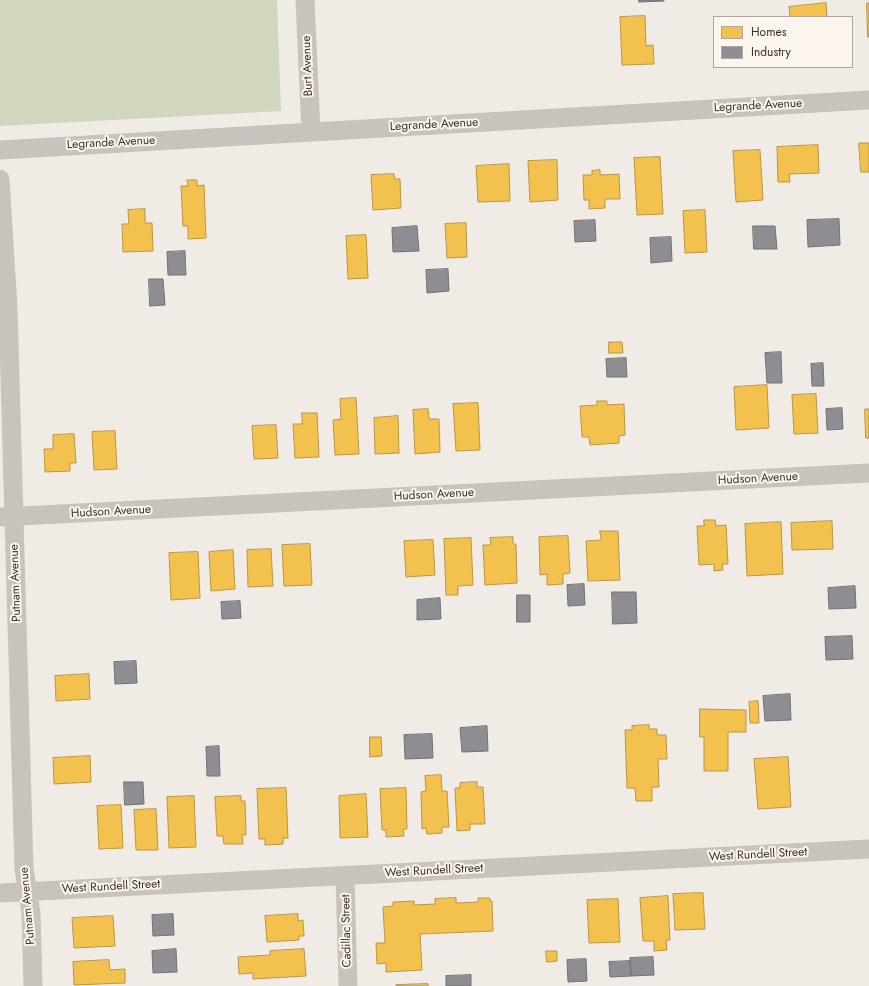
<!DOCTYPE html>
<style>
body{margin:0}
#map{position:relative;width:869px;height:986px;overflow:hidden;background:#f0ebe5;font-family:Jost,sans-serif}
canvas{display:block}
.legend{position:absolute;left:713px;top:16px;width:140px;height:52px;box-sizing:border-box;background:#fbf5ee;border:1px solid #aea6a0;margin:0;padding:5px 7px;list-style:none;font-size:12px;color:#3b302b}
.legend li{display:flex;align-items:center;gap:8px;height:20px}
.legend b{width:20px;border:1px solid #aea6a0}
</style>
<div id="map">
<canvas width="869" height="986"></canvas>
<ul class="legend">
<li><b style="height:11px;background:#f2c14e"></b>Homes</li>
<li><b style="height:11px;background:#8d8d92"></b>Industry</li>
</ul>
</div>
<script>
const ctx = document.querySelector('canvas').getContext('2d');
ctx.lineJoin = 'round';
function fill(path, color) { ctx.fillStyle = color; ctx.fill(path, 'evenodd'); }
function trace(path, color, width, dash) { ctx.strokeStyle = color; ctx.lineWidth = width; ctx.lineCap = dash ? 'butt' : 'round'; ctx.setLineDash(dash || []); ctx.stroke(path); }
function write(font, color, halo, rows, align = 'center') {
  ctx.font = font + ' Jost,sans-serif'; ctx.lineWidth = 4; ctx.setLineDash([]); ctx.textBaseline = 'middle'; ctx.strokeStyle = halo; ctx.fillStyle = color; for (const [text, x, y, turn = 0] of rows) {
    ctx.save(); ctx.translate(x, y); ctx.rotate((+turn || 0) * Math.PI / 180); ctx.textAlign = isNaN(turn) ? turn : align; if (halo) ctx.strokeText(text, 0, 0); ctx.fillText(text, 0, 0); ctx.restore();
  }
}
fill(new Path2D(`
 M 0,0 L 277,0 L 281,111 L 0,126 Z`), '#d1d6bf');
const homes = new Path2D(`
 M 826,3 L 827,17 L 790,17 L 789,7 Z
 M 867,3 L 869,3 L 869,37 L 868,37 Z
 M 645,16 L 646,46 L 653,45 L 654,64 L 622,65 L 620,17 Z
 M 859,143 L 869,143 L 869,172 L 861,172 Z
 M 818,145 L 819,173 L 789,174 L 790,182 L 778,182 L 777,147 Z
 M 760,150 L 763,200 L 736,202 L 733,151 Z
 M 660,157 L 663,214 L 637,215 L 634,158 Z
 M 557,160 L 558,200 L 530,202 L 528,161 Z
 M 509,164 L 510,201 L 478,202 L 476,166 Z
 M 600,170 L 600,175 L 619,174 L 620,199 L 605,199 L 605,208 L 589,209 L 589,200 L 584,200 L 583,175 L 592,175 L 592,171 Z
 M 394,174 L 395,179 L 400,179 L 401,208 L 373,210 L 371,175 Z
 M 187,180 L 197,180 L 197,186 L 204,185 L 206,238 L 188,239 L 188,226 L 183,226 L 181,186 L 188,186 Z
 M 145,209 L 145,223 L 152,223 L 153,251 L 123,252 L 122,224 L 129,224 L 128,210 Z
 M 705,210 L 707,252 L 685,253 L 683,211 Z
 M 466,223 L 467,257 L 447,258 L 445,224 Z
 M 366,235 L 368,278 L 348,279 L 346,236 Z
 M 609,342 L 622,342 L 623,353 L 609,353 Z
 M 767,385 L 769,428 L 736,430 L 734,387 Z
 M 816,394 L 818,433 L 794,434 L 792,395 Z
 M 356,398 L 359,454 L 335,455 L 333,420 L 341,419 L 340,399 Z
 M 597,401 L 607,401 L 607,405 L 624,404 L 625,435 L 619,436 L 619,443 L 590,445 L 589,437 L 582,437 L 580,406 L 597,405 Z
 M 478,403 L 480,450 L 456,451 L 453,404 Z
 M 428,409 L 429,419 L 439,419 L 440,452 L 415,454 L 413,410 Z
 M 865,409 L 869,409 L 869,438 L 866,438 Z
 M 302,413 L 317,413 L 319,457 L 295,458 L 293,424 L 302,424 Z
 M 398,416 L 399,453 L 375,454 L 374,418 Z
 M 276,425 L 278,458 L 254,459 L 252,426 Z
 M 115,431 L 117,469 L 94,470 L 92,432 Z
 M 74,434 L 76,463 L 70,463 L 70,471 L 45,472 L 44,449 L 53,449 L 53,435 Z
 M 704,520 L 715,520 L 716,526 L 726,525 L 728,564 L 722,564 L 723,570 L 714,571 L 714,564 L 699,565 L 697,526 L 704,526 Z
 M 832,521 L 833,549 L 792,550 L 791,523 Z
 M 781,522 L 783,574 L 747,576 L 745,524 Z
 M 600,531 L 618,531 L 620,580 L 588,581 L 586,541 L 601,540 Z
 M 568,536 L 570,573 L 563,574 L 563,584 L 547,585 L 547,574 L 540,575 L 539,537 Z
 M 513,537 L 513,544 L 516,544 L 517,583 L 485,585 L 483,545 L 491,545 L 490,538 Z
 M 471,538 L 473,585 L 458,586 L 458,595 L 446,595 L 444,539 Z
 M 433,540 L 435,575 L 406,577 L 404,541 Z
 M 310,544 L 312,585 L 284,586 L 282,545 Z
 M 271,549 L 273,586 L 248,587 L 247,550 Z
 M 233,550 L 235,589 L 211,591 L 209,552 Z
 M 198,552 L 200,598 L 171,600 L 169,553 Z
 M 89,674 L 90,699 L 56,701 L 55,676 Z
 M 758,701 L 759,723 L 750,723 L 749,702 Z
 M 700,709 L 746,710 L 746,732 L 728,732 L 728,771 L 704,771 L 704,737 L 700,737 Z
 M 649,725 L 649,729 L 657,729 L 657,735 L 666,735 L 667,759 L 658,759 L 659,787 L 652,787 L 652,801 L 636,801 L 635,788 L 627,788 L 625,730 L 632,730 L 632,726 Z
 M 370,737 L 381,737 L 382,756 L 370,757 Z
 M 90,756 L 91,782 L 54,784 L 53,758 Z
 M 788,757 L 791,807 L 758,809 L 754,759 Z
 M 441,775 L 442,791 L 447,791 L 449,827 L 442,827 L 442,833 L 427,834 L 426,828 L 422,829 L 421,792 L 426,791 L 425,776 Z
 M 477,782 L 477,787 L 483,787 L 485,824 L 470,824 L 470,830 L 457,831 L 455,788 L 460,788 L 460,783 Z
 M 286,788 L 288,838 L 283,838 L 283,844 L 265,845 L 265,839 L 259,839 L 257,789 Z
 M 406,788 L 407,829 L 403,829 L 404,836 L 386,837 L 386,830 L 382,830 L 380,789 Z
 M 366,794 L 368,837 L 340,838 L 339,796 Z
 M 194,796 L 196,847 L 169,848 L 167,797 Z
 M 241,796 L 241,801 L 245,801 L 246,835 L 242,835 L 243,844 L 224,844 L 223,836 L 217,836 L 215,797 Z
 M 121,805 L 123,848 L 99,849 L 97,806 Z
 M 156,809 L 158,850 L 136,850 L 134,810 Z
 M 703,893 L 705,929 L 675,930 L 673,894 Z
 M 668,896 L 670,940 L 666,940 L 667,950 L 654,951 L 654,941 L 643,941 L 640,898 Z
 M 456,898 L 456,903 L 478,902 L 478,898 L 490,898 L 490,901 L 492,901 L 493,931 L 420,934 L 422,970 L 386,972 L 386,963 L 377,964 L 376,943 L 385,943 L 383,907 L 393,906 L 393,902 L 414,901 L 414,905 L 435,904 L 435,899 Z
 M 618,899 L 620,942 L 589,943 L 587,900 Z
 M 298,914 L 298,921 L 303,920 L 304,936 L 299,936 L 299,940 L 267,942 L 265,916 Z
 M 113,916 L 115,946 L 74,948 L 72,918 Z
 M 304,949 L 306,976 L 253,979 L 253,973 L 239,974 L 238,957 L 270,955 L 270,951 Z
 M 546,951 L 557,951 L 557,961 L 547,962 Z
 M 109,960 L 110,970 L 125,969 L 125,983 L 74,985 L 73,962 Z
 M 428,984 L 428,986 L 396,986 L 396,985 Z`);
fill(homes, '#f2c14e');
trace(homes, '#bb9644', 1);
const industry = new Path2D(`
 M 639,0 L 664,0 L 664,1 L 639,2 Z
 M 839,219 L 840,245 L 808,247 L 807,220 Z
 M 595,220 L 596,241 L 575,242 L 574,221 Z
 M 417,226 L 419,251 L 393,252 L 392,228 Z
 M 753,226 L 775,226 L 777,249 L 754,249 Z
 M 671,237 L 672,261 L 651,263 L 650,238 Z
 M 185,251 L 186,275 L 168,275 L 167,252 Z
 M 448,269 L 449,291 L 427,293 L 426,270 Z
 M 149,279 L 163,279 L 165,305 L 150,306 Z
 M 781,352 L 782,383 L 767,383 L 765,353 Z
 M 626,358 L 627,377 L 607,377 L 606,359 Z
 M 823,363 L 824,386 L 812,386 L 811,364 Z
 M 842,408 L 843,429 L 827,430 L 826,409 Z
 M 584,584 L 585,605 L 568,606 L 567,585 Z
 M 855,586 L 856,608 L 829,609 L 828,588 Z
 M 612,592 L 636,592 L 637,623 L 613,624 Z
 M 517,595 L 530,595 L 530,622 L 517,622 Z
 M 440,598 L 441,619 L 417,620 L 417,600 Z
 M 240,601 L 241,618 L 222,619 L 221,602 Z
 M 852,636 L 853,659 L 826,660 L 825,637 Z
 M 136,661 L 137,683 L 115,684 L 114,662 Z
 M 790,694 L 791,720 L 765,721 L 763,696 Z
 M 487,726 L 488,751 L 462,752 L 460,728 Z
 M 432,734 L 433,758 L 405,759 L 404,735 Z
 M 219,746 L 220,776 L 207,776 L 206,747 Z
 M 124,782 L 143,782 L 144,804 L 125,805 Z
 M 173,914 L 174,935 L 153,936 L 152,915 Z
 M 176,949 L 177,972 L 153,973 L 152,951 Z
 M 653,957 L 654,975 L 631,976 L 630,958 Z
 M 586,959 L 587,981 L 568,982 L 567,960 Z
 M 630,961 L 631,976 L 610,977 L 609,962 Z
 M 471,975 L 471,986 L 446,986 L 446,976 Z`);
fill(industry, '#8d8d92');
trace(industry, '#747173', 1);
trace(new Path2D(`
 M 305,0 L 311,132
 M 0,150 L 869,100
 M 0,179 L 8,308 L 24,869 L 31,913 L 33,986
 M 0,517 L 869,473
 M 345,875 L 348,986
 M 0,893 L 869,849`), '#c9c3be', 19);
write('12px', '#3b302b', '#fbf5ee', [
 ["Burt Avenue",308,66,-92],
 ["Legrande Avenue",758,106,-3],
 ["Legrande Avenue",434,125,-3],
 ["Legrande Avenue",111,143,-3],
 ["Hudson Avenue",758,479,-3],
 ["Hudson Avenue",434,495,-3],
 ["Hudson Avenue",111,512,-3],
 ["Putnam Avenue",16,583,-92],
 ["West Rundell Street",758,855,-3],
 ["West Rundell Street",434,871,-3],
 ["West Rundell Street",111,887,-3],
 ["Putnam Avenue",28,906,-95],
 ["Cadillac Street",347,931,-91]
]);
</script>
